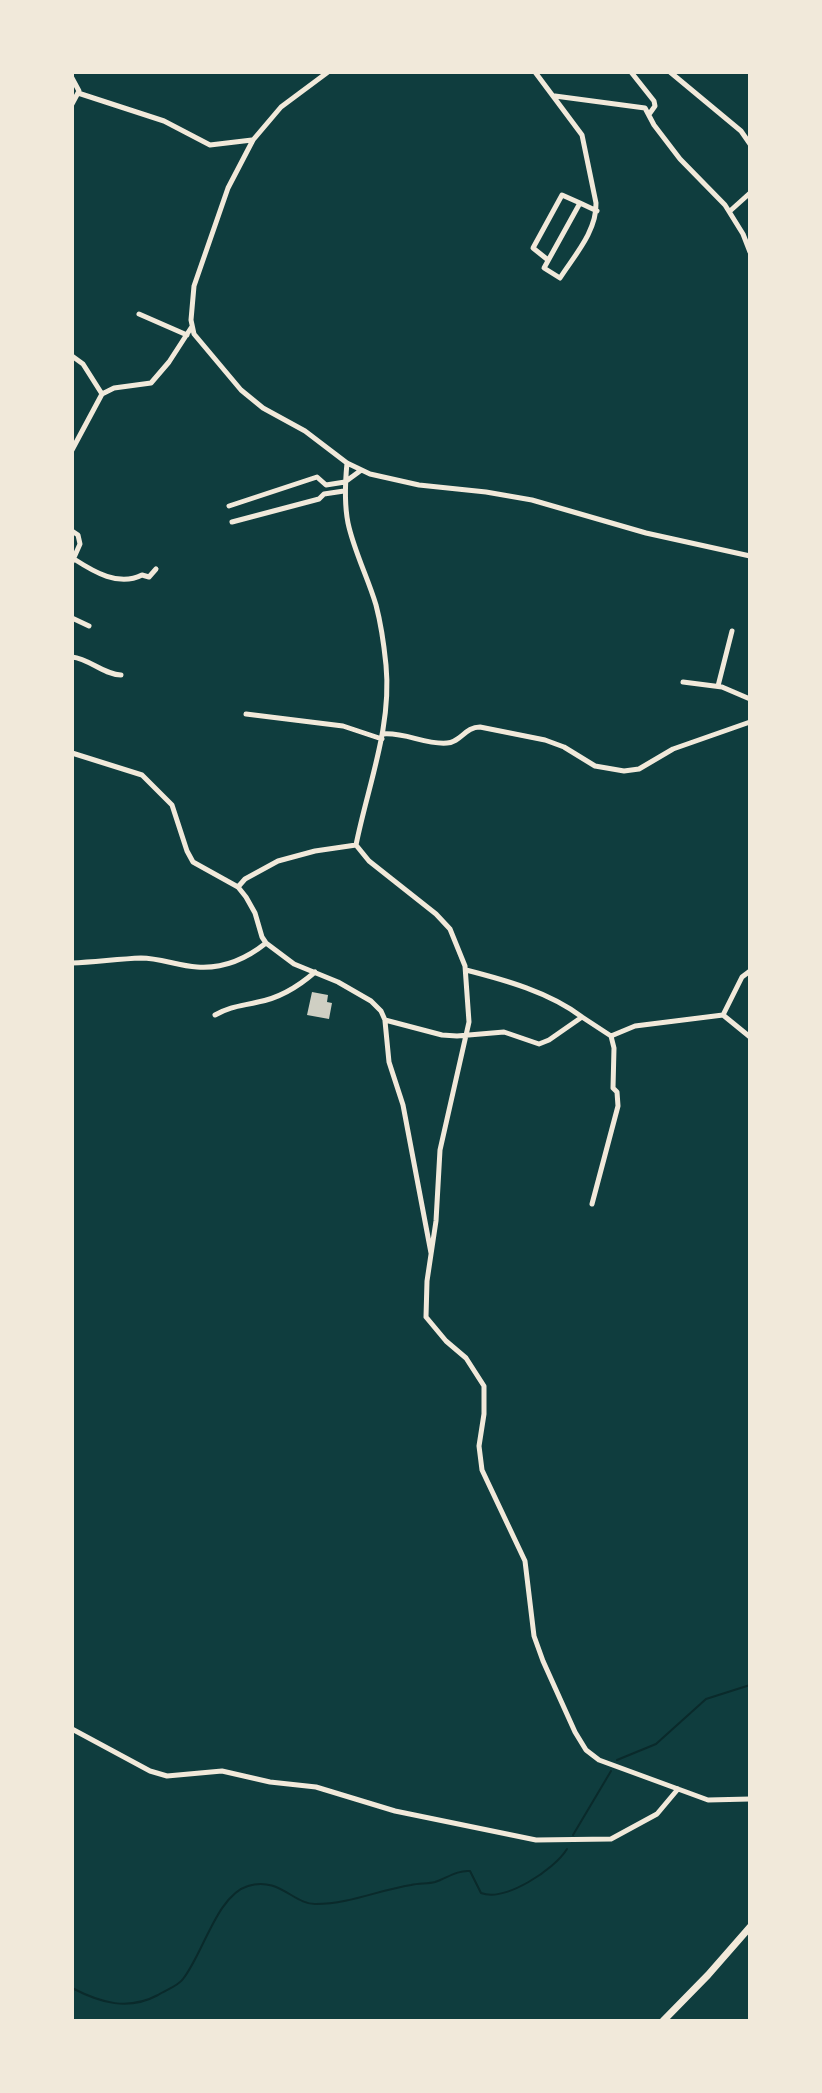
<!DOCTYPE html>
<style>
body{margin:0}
#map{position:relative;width:822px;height:2093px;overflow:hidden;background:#0f3d3e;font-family:Roboto,sans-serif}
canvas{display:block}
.frame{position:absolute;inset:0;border:74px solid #f1e9da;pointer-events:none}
</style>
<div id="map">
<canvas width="822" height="2093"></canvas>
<div class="frame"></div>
</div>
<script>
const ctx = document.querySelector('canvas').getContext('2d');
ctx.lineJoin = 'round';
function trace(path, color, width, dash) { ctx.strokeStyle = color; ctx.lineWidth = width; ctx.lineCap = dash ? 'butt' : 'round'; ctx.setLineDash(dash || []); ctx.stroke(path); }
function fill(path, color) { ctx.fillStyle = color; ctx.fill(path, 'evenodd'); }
trace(new Path2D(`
 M 617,1760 L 656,1744 L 706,1699 L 750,1685
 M 573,1835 L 611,1771
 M 72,1988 C 101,2003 128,2011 158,1995 C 166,1990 178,1986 183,1979 C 203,1954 217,1895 248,1886 C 279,1876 294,1905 316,1904 C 349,1904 379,1890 411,1885 C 419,1883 428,1884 435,1882 C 447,1878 457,1870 470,1871 L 481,1893 C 505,1902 554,1870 567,1849`), '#0a2a2b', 2);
fill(new Path2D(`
 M 312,992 L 328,995 L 327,1002 L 332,1003 L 329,1019 L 307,1015 Z`), '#cfcfc3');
trace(new Path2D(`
 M 328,72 L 281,107 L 253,140 L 228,188 L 194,286 L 191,320 L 194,334 L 241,390 L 263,408 L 305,431 L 347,463 L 370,474 L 419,485 L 486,492 L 532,500 L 646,533 L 750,556
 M 535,72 L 582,135 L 596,203 C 597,231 574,256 560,278 L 544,268 L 580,203 L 597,211
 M 631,72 L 654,101 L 655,106 L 650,113
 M 670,72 L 741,131 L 750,144
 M 72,78 L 79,91 L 72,104
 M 78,93 L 164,121 L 210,145 L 252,140
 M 555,96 L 645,108 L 654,125 L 680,159 L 725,205 L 743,234 L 750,252
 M 730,211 L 750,193
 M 548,260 L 533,248 L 562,195 L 580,203
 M 139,314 L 187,335
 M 72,356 L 83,364 L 102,394
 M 72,450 L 102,394 L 114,388 L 151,383 L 169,362 L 191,328
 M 347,463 C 345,484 344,503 348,523 C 354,551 368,578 376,605 C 381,624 384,645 386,665 C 392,727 368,785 356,845 L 369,861 L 436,914 L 450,929 L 465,966 L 469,1022 L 440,1150 L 436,1221 L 427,1281 L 426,1317 L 446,1341 L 466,1358 L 484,1386 L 484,1414 L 479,1446 L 482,1470 L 525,1561 L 534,1636 L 543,1661 L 575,1732 L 586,1750 L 599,1760 L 708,1800 L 750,1799
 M 229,506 L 317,477 L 326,485 L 345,482 L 360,471
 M 232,522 L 319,499 L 324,494 L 344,491
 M 72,531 L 78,535 L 80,544 L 72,562
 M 74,559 C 94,572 119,587 142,575 L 149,577 L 156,569
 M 72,618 L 89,626
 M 72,657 C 90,659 102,674 121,675
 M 683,682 L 722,687 L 750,699
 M 718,686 L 732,631
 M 246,714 L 343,726 L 382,739
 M 383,734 C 405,732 426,745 447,743 C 461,742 465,727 480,727 L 545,740 L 564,747 L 595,766 L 624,771 L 639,769 L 673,749 L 750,722
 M 72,753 L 142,775 L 172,805 L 187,851 L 193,862 L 238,887 L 246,897 L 255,913 L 262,937 L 266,943 L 294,964 L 338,982 L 371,1001 L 381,1011 L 385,1020 L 442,1035 L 457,1036 L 504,1032 L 539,1044 L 549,1040 L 582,1017 L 611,1036 L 635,1026 L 723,1015
 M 238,887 L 245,879 L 278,861 L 315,851 L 356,845
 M 72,963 C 95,962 118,959 141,958 C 160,958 178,966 197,967 C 223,969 246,959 266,943
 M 466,970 C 505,980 549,992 582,1017
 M 215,1015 C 231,1006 242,1006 258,1002 C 280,998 299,986 315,972
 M 723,1015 L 742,977 L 750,971
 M 723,1015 L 750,1037
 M 385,1021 L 389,1062 L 403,1105 L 431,1253
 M 592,1204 L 618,1106 L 617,1092 L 613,1088 L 614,1048 L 611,1036
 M 72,1729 L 150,1771 L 167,1776 L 222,1771 L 270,1782 L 316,1787 L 395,1811 L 536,1840 L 611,1839 L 657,1814 L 678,1789`), '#f1e9da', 5);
trace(new Path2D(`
 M 663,2021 L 708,1975 L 750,1927`), '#f1e9da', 7);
</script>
